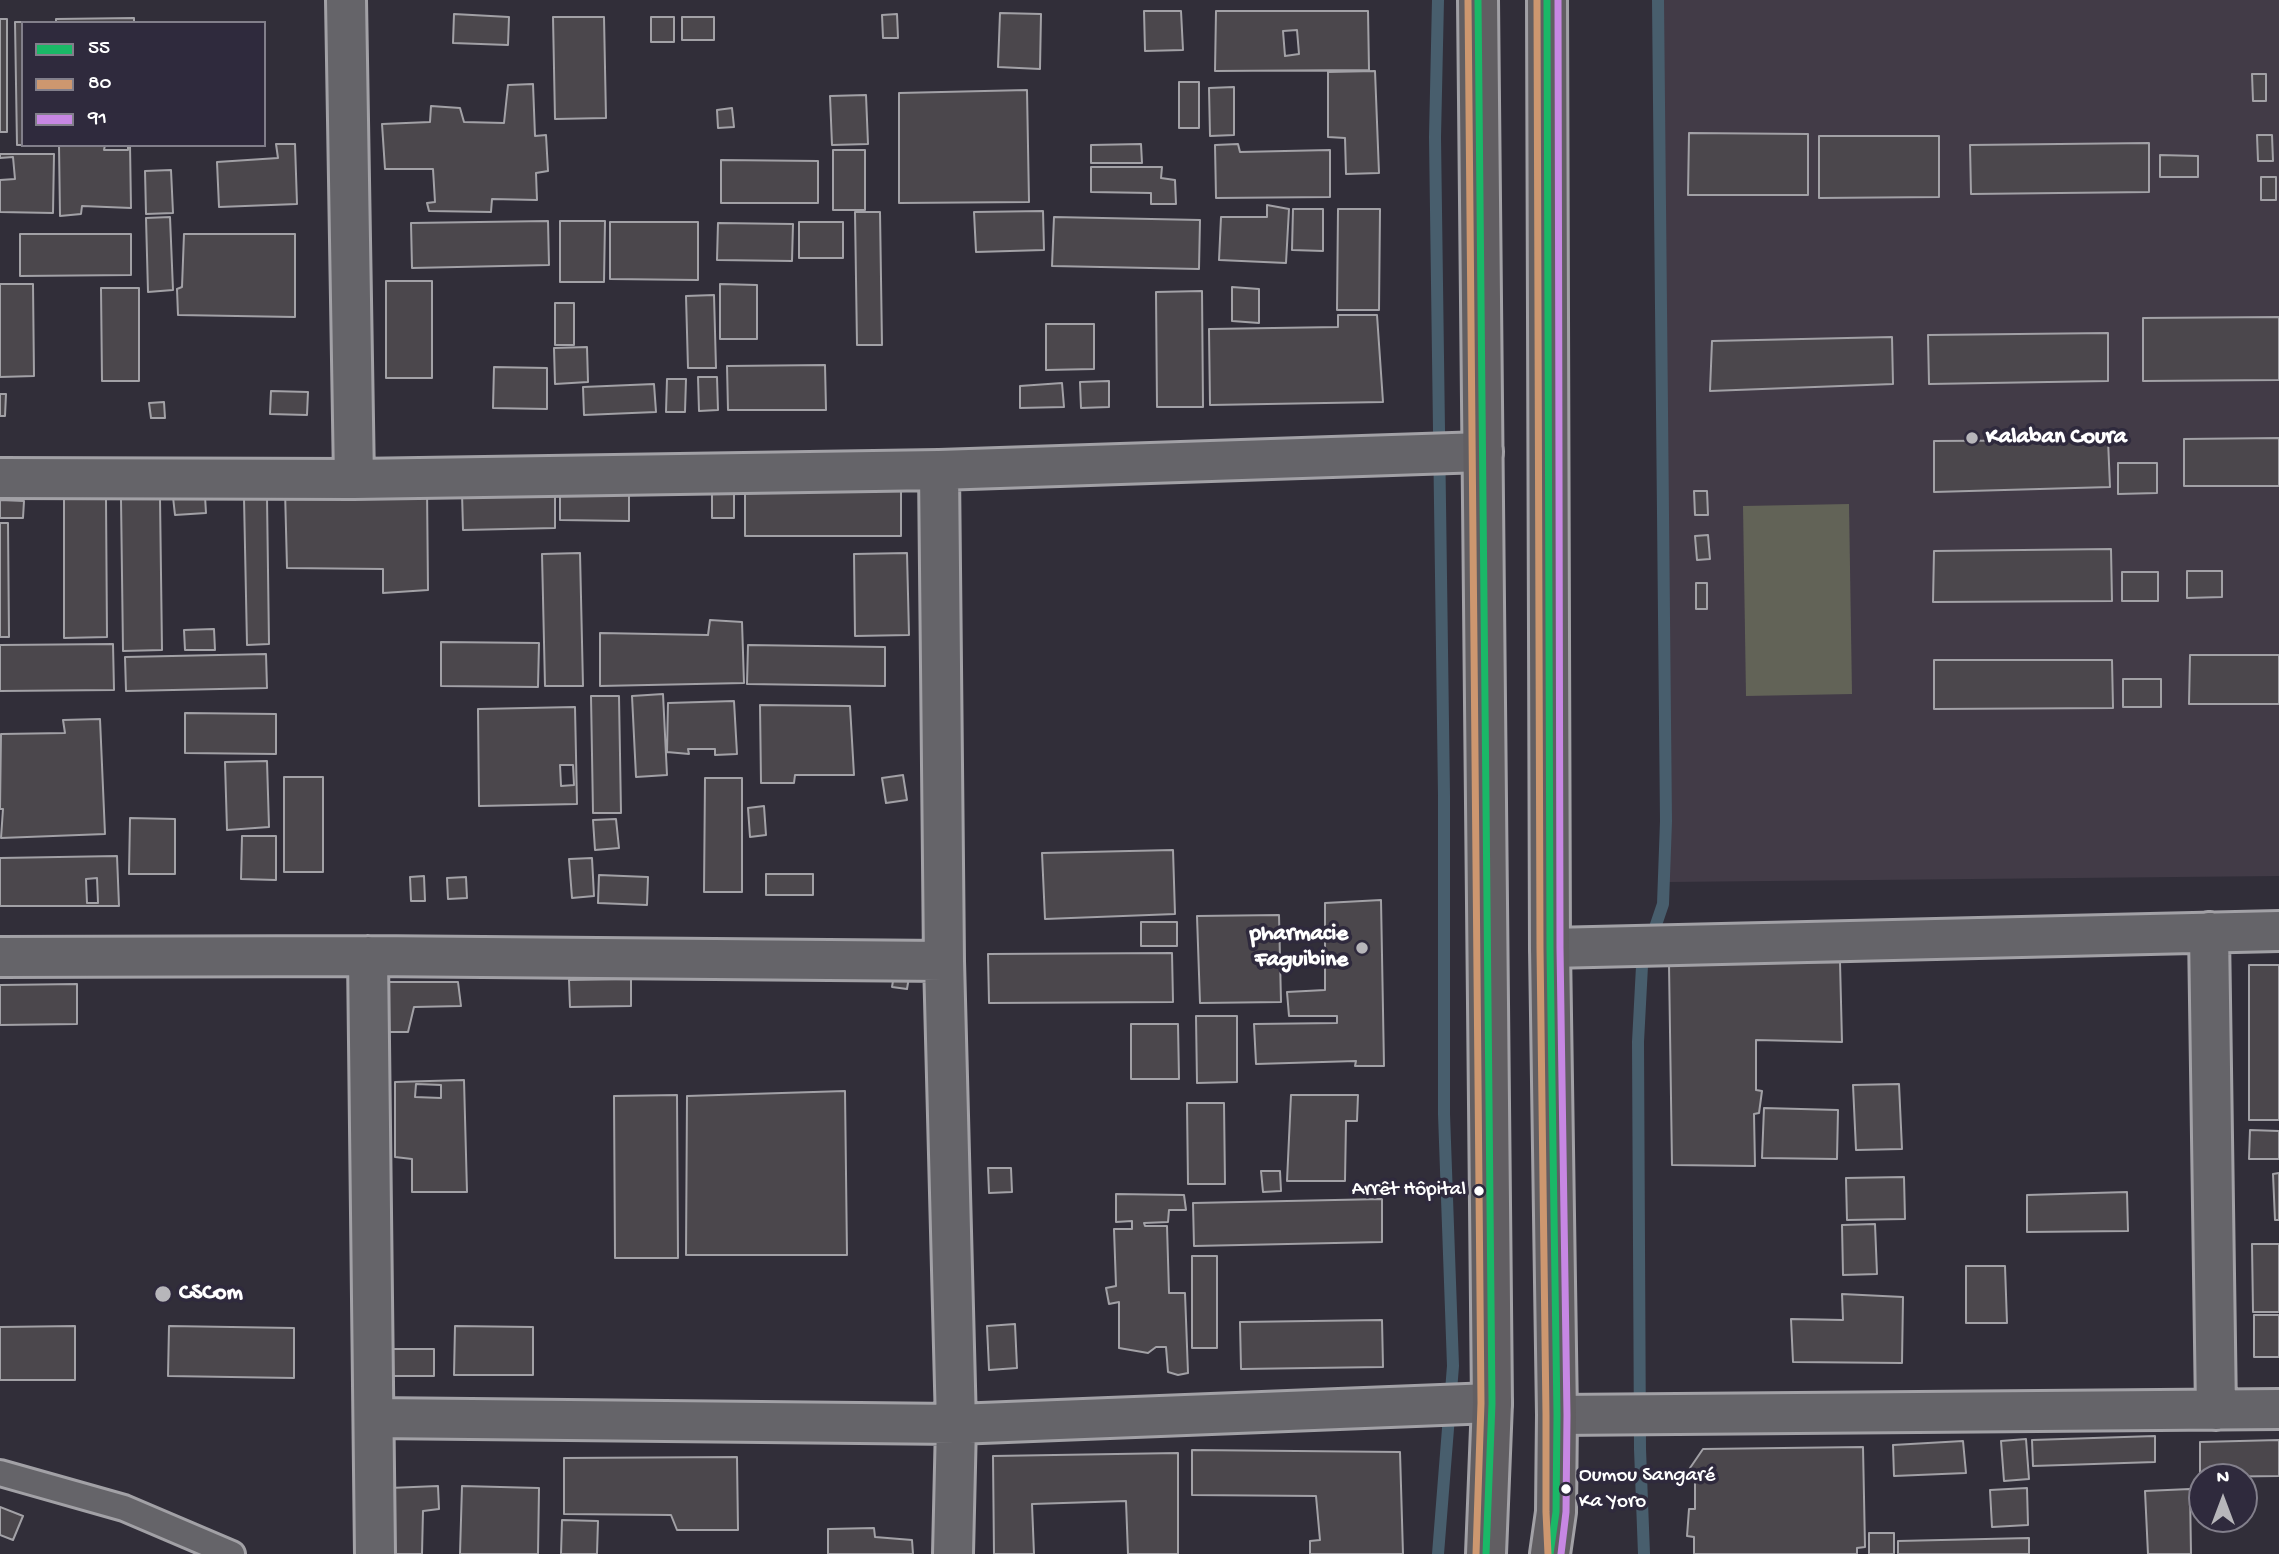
<!DOCTYPE html>
<meta charset="utf-8">
<style>
body{margin:0}
#map{position:relative;width:2279px;height:1554px;overflow:hidden;background:#312e39;font-family:"Gochi Hand",sans-serif}
canvas{display:block}
.legend{position:absolute;left:21px;top:21px;width:245px;height:126px;box-sizing:border-box;background:#2f2a3d;border:2px solid #827f8b;margin:0;padding:9px 12px;list-style:none;font-size:21px;color:#fff}
.legend li{display:flex;align-items:center;gap:14px;height:35px}
.legend b{width:35px;border:2px solid #827f8b}
.north{position:absolute;left:2188px;top:1463px;width:70px;height:70px;box-sizing:border-box;background:#2f2a3d;border:2px solid #827f8b;border-radius:50%;rotate:0deg;font-size:19px;font-weight:700;line-height:28px;text-align:center;color:#fff}
.north::after{content:'';display:block;margin:auto;width:24px;height:32px;background:#b7b6ba;clip-path:polygon(50% 0,100% 100%,50% 72%,0 100%)}
</style>
<div id="map">
<canvas width="2279" height="1554"></canvas>
<ul class="legend">
<li><b style="height:9px;background:#1ab867"></b>55</li>
<li><b style="height:9px;background:#cd976f"></b>80</li>
<li><b style="height:9px;background:#c787e3"></b>91</li>
</ul>
<div class="north">N</div>
</div>
<script>
const ctx = document.querySelector('canvas').getContext('2d');
ctx.lineJoin = 'round';
function fill(path, color) { ctx.fillStyle = color; ctx.fill(path, 'evenodd'); }
function trace(path, color, width, dash) { ctx.strokeStyle = color; ctx.lineWidth = width; ctx.lineCap = dash ? 'butt' : 'round'; ctx.setLineDash(dash || []); ctx.stroke(path); }
function write(font, color, halo, rows, align = 'center') {
  ctx.font = font + ' "Gochi Hand",sans-serif'; ctx.lineWidth = 7; ctx.setLineDash([]); ctx.textBaseline = 'middle'; ctx.strokeStyle = halo; ctx.fillStyle = color; for (const [text, x, y, turn = 0] of rows) {
    ctx.save(); ctx.translate(x, y); ctx.rotate((+turn || 0) * Math.PI / 180); ctx.textAlign = isNaN(turn) ? turn : align; if (halo) ctx.strokeText(text, 0, 0); ctx.fillText(text, 0, 0); ctx.restore();
  }
}
fill(new Path2D(`
 M 1660,0 L 2279,0 L 2279,876 L 1669,882 Z`), '#423b47');
fill(new Path2D(`
 M 1849,504 L 1852,694 L 1746,696 L 1743,506 Z`), '#626357');
trace(new Path2D(`
 M 1438,1554 L 1453,1366 L 1444,1114 L 1444,796 L 1435,137 L 1438,0
 M 1644,1554 L 1640,1449 L 1638,1042 L 1642,966 L 1663,904 L 1666,821 L 1658,0`), '#485e6d', 12);
const building = new Path2D(`
 M 1144,11 L 1181,11 L 1183,50 L 1145,51 Z
 M 1216,11 L 1368,11 L 1369,70 L 1215,71 ZM 1297,30 L 1299,54 L 1285,56 L 1283,31 Z
 M 1000,13 L 1041,14 L 1040,69 L 998,67 Z
 M 454,14 L 509,17 L 508,45 L 453,43 Z
 M 897,14 L 898,38 L 883,38 L 882,15 Z
 M 553,17 L 604,17 L 606,118 L 555,119 Z
 M 651,17 L 674,17 L 674,42 L 651,42 Z
 M 682,17 L 714,17 L 714,40 L 682,40 Z
 M 134,18 L 134,23 L 56,23 L 56,19 Z
 M 0,19 L 7,19 L 7,132 L 0,132 Z
 M 15,22 L 50,22 L 23,23 L 23,145 L 52,145 L 17,145 Z
 M 1375,71 L 1379,173 L 1346,174 L 1345,138 L 1328,137 L 1328,72 Z
 M 2252,74 L 2266,74 L 2266,101 L 2253,101 Z
 M 1179,82 L 1199,82 L 1199,128 L 1179,128 Z
 M 533,84 L 535,136 L 546,135 L 548,171 L 536,173 L 537,200 L 492,199 L 491,212 L 429,211 L 427,203 L 435,202 L 433,169 L 385,169 L 382,124 L 430,122 L 431,106 L 460,108 L 464,122 L 504,123 L 508,85 Z
 M 1234,87 L 1234,135 L 1210,136 L 1209,88 Z
 M 1027,90 L 1029,202 L 899,203 L 899,93 Z
 M 866,95 L 868,144 L 832,145 L 830,96 Z
 M 732,108 L 734,127 L 718,128 L 717,110 Z
 M 1689,133 L 1808,134 L 1808,195 L 1688,195 Z
 M 2257,135 L 2272,135 L 2273,161 L 2258,161 Z
 M 1819,136 L 1939,136 L 1939,197 L 1819,198 Z
 M 2149,143 L 2149,192 L 1971,194 L 1970,145 Z
 M 276,144 L 295,144 L 297,204 L 219,207 L 217,162 L 278,158 Z
 M 1141,144 L 1142,163 L 1091,163 L 1091,145 Z
 M 1238,144 L 1240,152 L 1330,150 L 1330,197 L 1216,198 L 1215,145 Z
 M 59,145 L 105,145 L 104,150 L 128,150 L 128,145 L 130,145 L 131,208 L 82,206 L 81,214 L 60,216 Z
 M 833,150 L 865,150 L 865,210 L 833,210 Z
 M 0,154 L 54,154 L 53,213 L 0,212 L 0,180 L 15,179 L 13,157 L 0,158 Z
 M 2160,155 L 2198,156 L 2198,177 L 2160,177 Z
 M 721,160 L 818,161 L 818,203 L 721,203 Z
 M 1091,167 L 1162,167 L 1161,178 L 1175,180 L 1176,204 L 1151,204 L 1151,193 L 1091,192 Z
 M 171,170 L 173,213 L 146,214 L 145,171 Z
 M 2261,177 L 2276,177 L 2276,200 L 2261,200 Z
 M 1267,205 L 1289,209 L 1286,263 L 1219,260 L 1221,217 L 1267,217 Z
 M 1293,209 L 1323,209 L 1323,251 L 1292,250 Z
 M 1338,209 L 1380,209 L 1379,310 L 1337,310 Z
 M 1043,211 L 1044,250 L 976,252 L 974,212 Z
 M 855,212 L 880,212 L 882,345 L 857,345 Z
 M 170,217 L 173,290 L 148,292 L 146,218 Z
 M 1054,217 L 1200,220 L 1199,269 L 1052,266 Z
 M 548,221 L 549,265 L 412,268 L 411,223 Z
 M 560,221 L 605,221 L 604,282 L 560,282 Z
 M 610,222 L 698,222 L 698,280 L 610,279 Z
 M 799,222 L 843,222 L 843,258 L 799,258 Z
 M 718,223 L 793,224 L 792,261 L 717,260 Z
 M 20,234 L 131,234 L 131,275 L 20,276 Z
 M 184,234 L 295,234 L 295,317 L 178,315 L 177,289 L 182,287 Z
 M 386,281 L 432,281 L 432,378 L 386,378 Z
 M 0,284 L 33,284 L 34,376 L 0,377 Z
 M 720,284 L 757,285 L 757,339 L 720,339 Z
 M 1232,287 L 1259,289 L 1259,323 L 1232,321 Z
 M 101,288 L 139,288 L 139,381 L 102,381 Z
 M 1202,291 L 1203,407 L 1157,407 L 1156,292 Z
 M 714,295 L 716,368 L 688,368 L 686,296 Z
 M 555,303 L 574,303 L 574,345 L 555,345 Z
 M 1338,315 L 1377,315 L 1383,402 L 1210,405 L 1209,329 L 1338,327 Z
 M 2279,317 L 2279,380 L 2143,381 L 2143,318 Z
 M 1046,324 L 1094,324 L 1094,369 L 1046,370 Z
 M 2108,333 L 2108,381 L 1929,384 L 1928,335 Z
 M 1892,337 L 1893,384 L 1710,391 L 1712,341 Z
 M 587,347 L 588,382 L 555,384 L 554,348 Z
 M 825,365 L 826,410 L 728,410 L 727,366 Z
 M 494,367 L 547,368 L 547,409 L 493,408 Z
 M 698,377 L 717,377 L 718,410 L 699,411 Z
 M 667,379 L 686,379 L 685,412 L 666,412 Z
 M 1109,381 L 1109,407 L 1081,408 L 1080,382 Z
 M 1062,383 L 1064,407 L 1020,408 L 1020,386 Z
 M 654,384 L 656,412 L 584,415 L 583,387 Z
 M 271,391 L 308,392 L 307,415 L 270,414 Z
 M 0,394 L 6,394 L 5,416 L 0,416 Z
 M 164,402 L 165,418 L 151,418 L 149,403 Z
 M 2279,438 L 2279,486 L 2184,486 L 2184,439 Z
 M 2108,440 L 2110,487 L 1934,492 L 1934,441 Z
 M 2118,463 L 2157,463 L 2157,493 L 2118,494 Z
 M 427,487 L 428,590 L 383,593 L 383,569 L 287,568 L 285,490 Z
 M 712,489 L 734,489 L 734,518 L 712,518 Z
 M 745,489 L 901,489 L 901,536 L 745,536 Z
 M 555,491 L 555,528 L 463,530 L 462,493 Z
 M 1694,491 L 1707,491 L 1708,515 L 1695,515 Z
 M 560,492 L 629,493 L 629,521 L 560,520 Z
 M 205,496 L 206,513 L 175,515 L 173,497 Z
 M 267,497 L 269,644 L 247,645 L 244,498 Z
 M 64,498 L 106,498 L 107,637 L 64,638 Z
 M 160,498 L 162,650 L 123,651 L 121,499 Z
 M 0,500 L 24,501 L 23,518 L 0,518 Z
 M 0,523 L 8,523 L 9,637 L 0,637 Z
 M 1708,535 L 1710,559 L 1697,560 L 1695,536 Z
 M 2111,549 L 2112,601 L 1933,602 L 1934,551 Z
 M 580,553 L 583,686 L 545,686 L 542,554 Z
 M 907,553 L 909,635 L 855,636 L 854,554 Z
 M 2187,571 L 2222,571 L 2222,597 L 2187,598 Z
 M 2122,572 L 2158,572 L 2158,601 L 2122,601 Z
 M 1696,583 L 1707,583 L 1707,609 L 1696,609 Z
 M 710,620 L 742,622 L 744,683 L 600,686 L 600,633 L 708,635 Z
 M 214,629 L 215,650 L 185,650 L 184,630 Z
 M 441,642 L 539,643 L 538,687 L 441,686 Z
 M 113,644 L 114,690 L 0,691 L 0,645 Z
 M 748,645 L 885,647 L 885,686 L 747,684 Z
 M 266,654 L 267,688 L 126,691 L 125,657 Z
 M 2190,655 L 2279,655 L 2279,704 L 2189,704 Z
 M 1934,660 L 2112,660 L 2113,708 L 1934,709 Z
 M 2123,679 L 2161,679 L 2161,707 L 2123,707 Z
 M 663,694 L 667,775 L 636,777 L 632,696 Z
 M 591,696 L 619,696 L 621,813 L 593,813 Z
 M 734,701 L 737,754 L 715,755 L 715,749 L 688,749 L 689,754 L 667,752 L 668,703 Z
 M 760,705 L 850,706 L 854,775 L 795,775 L 794,783 L 761,783 Z
 M 575,707 L 577,804 L 479,806 L 478,709 ZM 560,765 L 573,765 L 574,785 L 561,786 Z
 M 185,713 L 276,714 L 276,754 L 185,753 Z
 M 100,719 L 105,834 L 1,838 L 3,809 L 0,809 L 1,734 L 65,733 L 63,720 Z
 M 267,761 L 269,827 L 227,830 L 225,762 Z
 M 903,775 L 907,800 L 886,803 L 882,778 Z
 M 284,777 L 323,777 L 323,872 L 284,872 Z
 M 705,778 L 742,778 L 742,892 L 704,892 Z
 M 764,806 L 766,835 L 750,837 L 748,808 Z
 M 130,818 L 175,819 L 175,874 L 129,874 Z
 M 616,819 L 619,848 L 595,850 L 593,820 Z
 M 242,836 L 276,836 L 276,880 L 241,879 Z
 M 1173,850 L 1175,914 L 1045,919 L 1042,853 Z
 M 117,856 L 119,906 L 0,906 L 0,858 ZM 97,878 L 98,903 L 87,903 L 86,879 Z
 M 592,858 L 594,896 L 572,898 L 569,859 Z
 M 766,874 L 813,874 L 813,895 L 766,895 Z
 M 599,875 L 648,877 L 647,905 L 598,903 Z
 M 424,876 L 425,901 L 411,901 L 410,877 Z
 M 466,877 L 467,898 L 448,899 L 447,878 Z
 M 1381,900 L 1384,1066 L 1355,1066 L 1356,1061 L 1256,1064 L 1254,1024 L 1337,1023 L 1337,1016 L 1289,1016 L 1287,992 L 1325,990 L 1325,903 Z
 M 1279,915 L 1281,1002 L 1200,1003 L 1197,916 Z
 M 1141,922 L 1177,922 L 1177,946 L 1141,946 Z
 M 1172,953 L 1173,1002 L 989,1003 L 988,954 Z
 M 1840,962 L 1842,1042 L 1756,1040 L 1756,1090 L 1762,1091 L 1759,1113 L 1754,1114 L 1755,1166 L 1672,1165 L 1669,964 Z
 M 2249,965 L 2279,965 L 2279,1120 L 2249,1120 Z
 M 894,975 L 909,977 L 907,989 L 892,987 Z
 M 631,979 L 631,1006 L 570,1007 L 569,980 Z
 M 387,982 L 458,982 L 461,1006 L 414,1007 L 408,1032 L 385,1032 Z
 M 77,984 L 77,1024 L 0,1025 L 0,985 Z
 M 1196,1016 L 1237,1016 L 1237,1082 L 1197,1083 Z
 M 1131,1024 L 1178,1024 L 1179,1079 L 1131,1079 Z
 M 464,1080 L 467,1192 L 412,1192 L 412,1159 L 395,1157 L 395,1082 ZM 416,1084 L 441,1085 L 441,1098 L 415,1097 Z
 M 1899,1084 L 1902,1149 L 1856,1150 L 1853,1085 Z
 M 845,1091 L 847,1255 L 686,1255 L 687,1096 Z
 M 677,1095 L 678,1258 L 615,1258 L 614,1096 Z
 M 1291,1095 L 1358,1095 L 1357,1121 L 1346,1121 L 1345,1181 L 1287,1181 Z
 M 1187,1103 L 1224,1103 L 1225,1184 L 1188,1184 Z
 M 1764,1108 L 1838,1110 L 1837,1159 L 1762,1158 Z
 M 2250,1130 L 2279,1131 L 2279,1159 L 2249,1159 Z
 M 988,1168 L 1011,1168 L 1012,1192 L 989,1193 Z
 M 1261,1171 L 1280,1171 L 1281,1191 L 1263,1192 Z
 M 2279,1173 L 2279,1220 L 2275,1220 L 2273,1174 Z
 M 1904,1177 L 1905,1219 L 1847,1220 L 1846,1178 Z
 M 2127,1192 L 2128,1231 L 2027,1232 L 2027,1195 Z
 M 1116,1194 L 1184,1195 L 1186,1210 L 1169,1210 L 1168,1222 L 1144,1223 L 1145,1226 L 1167,1226 L 1169,1293 L 1185,1293 L 1188,1373 L 1178,1375 L 1168,1372 L 1166,1347 L 1156,1347 L 1148,1353 L 1119,1348 L 1119,1302 L 1109,1304 L 1106,1288 L 1116,1286 L 1114,1229 L 1132,1229 L 1132,1221 L 1116,1222 Z
 M 1382,1199 L 1382,1242 L 1194,1246 L 1193,1203 Z
 M 1875,1224 L 1877,1274 L 1843,1275 L 1842,1225 Z
 M 2252,1244 L 2279,1244 L 2279,1312 L 2253,1312 Z
 M 1192,1256 L 1217,1256 L 1217,1348 L 1192,1348 Z
 M 1966,1266 L 2005,1266 L 2007,1323 L 1966,1323 Z
 M 1842,1294 L 1903,1297 L 1902,1363 L 1793,1362 L 1791,1319 L 1843,1320 Z
 M 2254,1315 L 2279,1315 L 2279,1357 L 2254,1357 Z
 M 1382,1320 L 1383,1367 L 1241,1369 L 1240,1322 Z
 M 1015,1324 L 1017,1368 L 989,1370 L 987,1326 Z
 M 75,1326 L 75,1380 L 0,1380 L 0,1327 Z
 M 169,1326 L 294,1328 L 294,1378 L 168,1376 Z
 M 455,1326 L 533,1327 L 533,1375 L 454,1375 Z
 M 391,1349 L 434,1349 L 434,1376 L 391,1376 Z
 M 2155,1436 L 2155,1462 L 2033,1466 L 2032,1440 Z
 M 2026,1439 L 2029,1479 L 2004,1481 L 2001,1441 Z
 M 2279,1440 L 2279,1476 L 2200,1477 L 2200,1442 Z
 M 1963,1441 L 1966,1473 L 1894,1476 L 1893,1445 Z
 M 1863,1447 L 1865,1547 L 1857,1548 L 1857,1554 L 1694,1554 L 1694,1537 L 1687,1536 L 1689,1509 L 1695,1509 L 1695,1476 L 1689,1478 L 1690,1468 L 1703,1449 Z
 M 1192,1450 L 1400,1452 L 1403,1554 L 1310,1554 L 1310,1541 L 1320,1540 L 1316,1496 L 1192,1495 Z
 M 1178,1453 L 1178,1554 L 1128,1554 L 1126,1501 L 1032,1504 L 1034,1554 L 994,1554 L 993,1456 Z
 M 737,1457 L 738,1530 L 677,1530 L 671,1515 L 564,1514 L 564,1458 Z
 M 438,1486 L 439,1509 L 423,1511 L 422,1554 L 391,1554 L 389,1488 Z
 M 462,1486 L 539,1488 L 538,1554 L 460,1554 Z
 M 2027,1488 L 2028,1525 L 1992,1527 L 1990,1490 Z
 M 2190,1489 L 2191,1554 L 2148,1554 L 2145,1491 Z
 M 0,1507 L 23,1516 L 13,1540 L 0,1535 Z
 M 562,1520 L 598,1521 L 597,1554 L 561,1554 Z
 M 874,1528 L 875,1537 L 912,1540 L 913,1554 L 828,1554 L 828,1529 Z
 M 1869,1533 L 1894,1533 L 1894,1554 L 1869,1554 Z
 M 2029,1538 L 2029,1554 L 1898,1554 L 1898,1541 Z`);
fill(building, '#4b474c');
trace(building, '#a2a1a6', 2);
const service = new Path2D(`
 M 0,1473 L 124,1508 L 232,1554`);
const minor = new Path2D(`
 M 346,0 L 354,479
 M 939,470 L 944,961 L 956,1424 L 953,1554
 M 0,478 L 354,479 L 939,470 L 1483,452
 M 2209,932 L 2216,1410
 M 1550,948 L 2279,931
 M 368,956 L 375,1554
 M 0,957 L 368,956 L 944,961
 M 1557,1415 L 2279,1409
 M 374,1418 L 956,1424 L 1492,1403`);
const trunk = new Path2D(`
 M 1478,0 L 1492,1403 L 1486,1554
 M 1547,0 L 1550,948 L 1557,1415 L 1556,1512 L 1550,1554`);
trace(service, '#a2a1a6', 30);
trace(minor, '#a2a1a6', 44);
trace(trunk, '#a2a1a6', 44);
trace(service, '#656469', 24);
trace(minor, '#656469', 38);
trace(trunk, '#615e62', 38);
trace(new Path2D(`
 M 1478,0 L 1492,1403 L 1486,1554
 M 1547,0 L 1550,948 L 1557,1415 L 1556,1512 L 1550,1554`), '#1ab867', 7);
trace(new Path2D(`
 M 1468,0 L 1481,1403 L 1476,1554
 M 1537,0 L 1540,948 L 1546,1415 L 1546,1512 L 1548,1554`), '#cd976f', 7);
trace(new Path2D(`
 M 1558,0 L 1560,948 L 1567,1415 L 1566,1512 L 1561,1554`), '#c787e3', 7);
for (const [x, y, r, color] of [
 [1972,438,7,"#b7b6ba"],
 [1362,948,7,"#b7b6ba"],
 [1479,1191,6,"#fff"],
 [163,1294,9,"#b7b6ba"],
 [1566,1489,6,"#fff"]
]) { const dot = new Path2D(); dot.arc(x, y, r, 0, 2 * Math.PI); ctx.fillStyle = color; ctx.fill(dot); trace(dot, '#2f2a3d', 2.5); }
write('21px', '#fff', '#2f2a3d', [
 ["Arrêt Hôpital",1466,1191],
 ["Oumou Sangaré",1579,1477,"left"],
 ["Ka Yoro",1579,1503,"left"]
], 'right');
write('bold 23px', '#fff', '#2f2a3d', [
 ["Kalaban Coura",1986,438],
 ["pharmacie",1348,935,"right"],
 ["Faguibine",1348,961,"right"],
 ["CSCom",179,1294]
], 'left');
</script>
